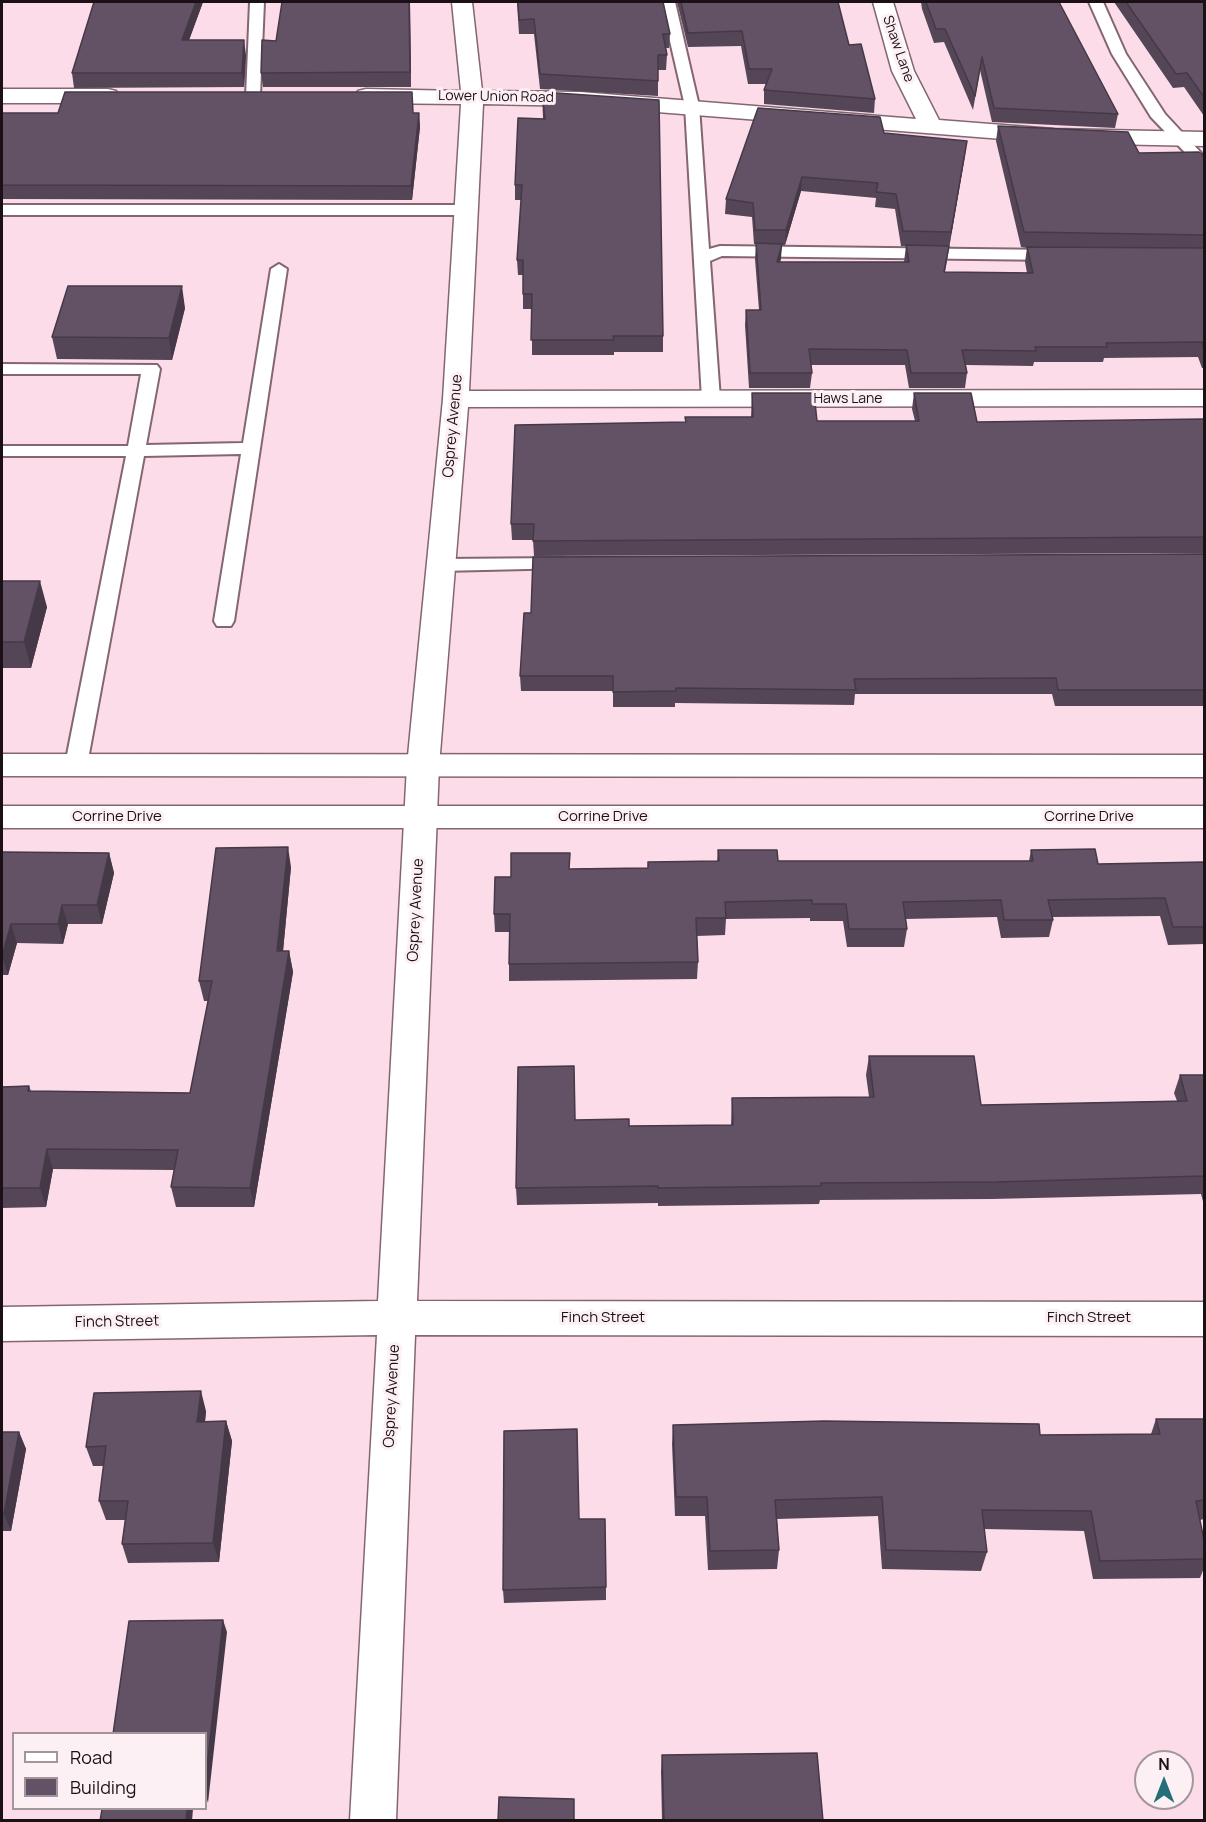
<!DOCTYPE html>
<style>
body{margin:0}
#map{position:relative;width:1206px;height:1822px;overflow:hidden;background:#fddcea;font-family:Manrope,sans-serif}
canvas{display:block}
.frame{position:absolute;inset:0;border:3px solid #1b1015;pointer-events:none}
.legend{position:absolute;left:12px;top:1732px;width:195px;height:78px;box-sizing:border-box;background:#fdf0f5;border:2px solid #a3969b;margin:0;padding:8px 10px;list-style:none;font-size:18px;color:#1b1015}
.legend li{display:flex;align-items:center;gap:12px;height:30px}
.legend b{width:30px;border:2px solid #a3969b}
.north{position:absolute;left:1134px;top:1750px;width:60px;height:60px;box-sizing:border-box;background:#fdf0f5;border:2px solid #a3969b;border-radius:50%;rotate:0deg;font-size:16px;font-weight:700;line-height:24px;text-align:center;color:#1b1015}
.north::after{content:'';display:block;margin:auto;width:21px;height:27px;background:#246e77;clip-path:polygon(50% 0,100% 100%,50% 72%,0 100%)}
</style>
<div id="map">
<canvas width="1206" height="1822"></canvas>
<div class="frame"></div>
<ul class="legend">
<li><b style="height:8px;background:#fff"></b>Road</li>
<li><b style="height:16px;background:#635165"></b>Building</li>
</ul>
<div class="north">N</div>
</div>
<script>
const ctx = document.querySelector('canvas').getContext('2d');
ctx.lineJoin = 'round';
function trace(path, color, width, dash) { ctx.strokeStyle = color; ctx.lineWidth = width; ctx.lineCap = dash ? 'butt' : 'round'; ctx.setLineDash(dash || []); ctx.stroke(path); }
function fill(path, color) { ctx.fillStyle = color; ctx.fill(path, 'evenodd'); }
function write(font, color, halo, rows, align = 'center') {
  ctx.font = font + ' Manrope,sans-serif'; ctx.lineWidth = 6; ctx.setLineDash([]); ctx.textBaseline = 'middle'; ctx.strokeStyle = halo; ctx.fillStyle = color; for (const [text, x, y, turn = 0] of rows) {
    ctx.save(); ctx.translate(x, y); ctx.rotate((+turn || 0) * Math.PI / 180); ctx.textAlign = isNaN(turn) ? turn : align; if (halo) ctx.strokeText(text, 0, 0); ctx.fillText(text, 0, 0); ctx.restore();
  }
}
const service = new Path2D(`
 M 250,2 L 264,2 L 260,96 L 253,100 L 246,96 Z
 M 661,2 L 675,2 L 699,106 L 709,249 L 720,246 L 1056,250 L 1064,255 L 1056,260 L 722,256 L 710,261 L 720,399 L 711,404 L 705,403 L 702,399 L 685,106 Z
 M 1089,2 L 1103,2 L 1126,54 L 1165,114 L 1204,156 L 1204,169 L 1199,167 L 1151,117 L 1112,54 Z
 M 2,205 L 466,205 L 474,210 L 466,215 L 2,215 Z
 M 279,264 L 287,269 L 234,621 L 231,626 L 217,626 L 214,621 L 241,454 L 144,456 L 87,765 L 83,770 L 76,772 L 69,770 L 65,765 L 126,456 L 2,456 L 2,446 L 128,446 L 141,374 L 2,374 L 2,364 L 157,365 L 160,369 L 146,445 L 243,443 L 271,269 Z
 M 564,558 L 571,560 L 574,564 L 571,568 L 441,571 L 434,569 L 431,565 L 434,561 L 441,559 Z`);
const minor = new Path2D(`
 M 452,2 L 472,2 L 482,91 L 580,92 L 916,119 L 892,71 L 873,2 L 893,2 L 914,71 L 939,120 L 1054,129 L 1204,132 L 1204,146 L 1054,143 L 580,106 L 483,104 L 469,391 L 1204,390 L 1204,406 L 468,407 L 439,766 L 417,1301 L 1204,1302 L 1204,1336 L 415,1335 L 396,1820 L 350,1820 L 377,1335 L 2,1341 L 2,1307 L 378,1301 L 407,766 L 443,399 L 461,104 L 366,103 L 358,101 L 355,96 L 358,91 L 366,89 L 461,91 Z
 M 2,89 L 108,89 L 116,91 L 119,96 L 116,101 L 108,103 L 2,103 Z`);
const tertiary = new Path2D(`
 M 2,754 L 1204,755 L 1204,777 L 2,776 Z
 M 2,806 L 1204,806 L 1204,828 L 2,828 Z`);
trace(service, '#836672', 4);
trace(minor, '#836672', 3);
trace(tertiary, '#836672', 3);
fill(service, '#fff');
fill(minor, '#fff');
fill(tertiary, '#fff');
fill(new Path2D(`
 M 94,2 L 203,2 L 189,40 L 246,55 L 244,87 L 74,88 L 72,73 Z
 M 410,2 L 411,87 L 263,87 L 261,73 L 276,41 Z
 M 513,2 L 663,2 L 670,34 L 669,48 L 665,48 L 667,55 L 666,70 L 658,70 L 658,96 L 540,89 L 534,34 L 519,34 L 517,3 L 513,3 Z
 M 677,2 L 838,2 L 849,45 L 875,99 L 874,113 L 764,104 L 764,90 L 767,84 L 748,84 L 741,46 L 688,47 Z
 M 921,2 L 1059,2 L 1118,114 L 1115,128 L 992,122 L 980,70 L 973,110 L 944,42 L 934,43 L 922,9 Z
 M 1114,2 L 1204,2 L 1204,116 L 1184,87 L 1173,88 Z
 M 542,92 L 663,336 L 663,352 L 614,352 L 614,355 L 532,355 L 532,309 L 523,309 L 523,275 L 518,275 L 517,260 L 521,200 L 515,200 L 515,185 L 543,119 Z
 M 2,113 L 419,113 L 420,127 L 412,200 L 2,199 Z
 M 998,126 L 1139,153 L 1204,159 L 1204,368 L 1202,368 L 1198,357 L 1104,358 L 1103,362 L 1034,362 L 1033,366 L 966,365 L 967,373 L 965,388 L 909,388 L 905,365 L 811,365 L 812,373 L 810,388 L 749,388 L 745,325 L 746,310 L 759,310 L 755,259 L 756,244 L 754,244 L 752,217 L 725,214 L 726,199 L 884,133 L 965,155 L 945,272 L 1027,273 L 1025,262 L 1027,248 L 1021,247 L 996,141 ZM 801,191 L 876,198 L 875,207 L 895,209 L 901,246 L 906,246 L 904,262 L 780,262 L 782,245 L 785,245 Z
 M 185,308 L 172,360 L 57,359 L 52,337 Z
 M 752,393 L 817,421 L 915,421 L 912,409 L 914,393 L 977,422 L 1204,419 L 1204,706 L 1055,706 L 1052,694 L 855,694 L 854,705 L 675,703 L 675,707 L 613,707 L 613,691 L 521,691 L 520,676 L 531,613 L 1204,554 L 1204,553 L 534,556 L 533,540 L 512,540 L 511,524 L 685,422 L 751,417 Z
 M 2,581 L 47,607 L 31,668 L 2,668 Z
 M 718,850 L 778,861 L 1029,861 L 1031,850 L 1098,864 L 1204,862 L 1204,944 L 1168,945 L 1160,916 L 1052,917 L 1053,920 L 1049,937 L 1001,938 L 997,917 L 906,919 L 907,929 L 904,947 L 847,947 L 843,921 L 810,921 L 810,918 L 726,919 L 725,935 L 697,936 L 698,962 L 697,979 L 509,981 L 509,932 L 495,932 L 494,914 L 511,877 L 570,869 L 648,868 L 717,861 Z
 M 2,852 L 109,853 L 114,873 L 102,924 L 68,924 L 63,944 L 17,943 L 8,975 L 2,975 Z
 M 291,867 L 283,951 L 289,951 L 293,972 L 254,1207 L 176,1207 L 171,1187 L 174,1170 L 53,1169 L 46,1207 L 2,1208 L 2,1087 L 29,1086 L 31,1091 L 190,1093 L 208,1001 L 204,1001 L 199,981 Z
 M 869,1056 L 981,1105 L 1177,1101 L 1174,1093 L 1180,1075 L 1204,1075 L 1204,1205 L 1201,1194 L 992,1199 L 820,1200 L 819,1204 L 658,1206 L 658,1203 L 517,1205 L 516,1188 L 575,1120 L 629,1126 L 731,1125 L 732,1098 L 869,1097 L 866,1075 Z
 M 206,1411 L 205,1422 L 226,1421 L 232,1441 L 219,1562 L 128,1563 L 122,1544 L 125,1520 L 106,1520 L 99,1501 L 104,1466 L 93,1466 L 86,1447 Z
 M 1156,1419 L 1204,1419 L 1204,1519 L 1200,1520 L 1204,1540 L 1204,1568 L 1200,1578 L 1093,1579 L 1084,1531 L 984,1529 L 987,1552 L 981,1571 L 882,1569 L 878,1516 L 777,1519 L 779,1550 L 777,1569 L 708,1570 L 705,1516 L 675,1516 L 672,1444 L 673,1425 L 1040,1435 L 1151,1434 Z
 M 2,1432 L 19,1432 L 26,1449 L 11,1531 L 2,1531 Z
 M 579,1519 L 606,1587 L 606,1600 L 504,1603 L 503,1590 Z
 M 662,1755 L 823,1821 L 662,1821 L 661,1772 Z`), '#554657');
fill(new Path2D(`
 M 196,2 L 203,2 L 184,54 L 182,40 Z
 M 409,2 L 410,2 L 411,87 L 410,72 Z
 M 244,40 L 246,55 L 244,87 L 242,73 Z
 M 419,113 L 420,127 L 412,200 L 411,186 Z
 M 967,141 L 965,155 L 949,247 L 951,232 Z
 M 802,177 L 801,191 L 785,245 L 786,230 Z
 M 782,244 L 781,259 L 776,277 L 777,262 Z
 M 182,286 L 185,308 L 172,360 L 169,338 Z
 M 40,581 L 47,607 L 31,668 L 24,642 Z
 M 288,847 L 291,867 L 281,972 L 277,951 Z
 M 109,853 L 114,873 L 102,924 L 97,905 Z
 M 62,905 L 68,924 L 63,944 L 58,924 Z
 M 11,924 L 17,943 L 8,975 L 2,956 Z
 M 289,951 L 293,972 L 254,1207 L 250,1188 Z
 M 47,1149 L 53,1169 L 46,1207 L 40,1188 Z
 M 201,1391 L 206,1411 L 203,1442 L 197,1422 Z
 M 226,1421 L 232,1441 L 219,1562 L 213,1543 Z
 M 19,1432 L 26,1449 L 11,1531 L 4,1514 Z
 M 223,1620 L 227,1632 L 208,1803 L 206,1796 L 206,1777 Z
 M 187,1809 L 193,1809 L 192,1821 L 186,1821 Z`), '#453947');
const building = new Path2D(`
 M 94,2 L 196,2 L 182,40 L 244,40 L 242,73 L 72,73 Z
 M 282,2 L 409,2 L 410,72 L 261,73 L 262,40 L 276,41 Z
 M 518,2 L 663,2 L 670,34 L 663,34 L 667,55 L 658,55 L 658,81 L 540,74 L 534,19 L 519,20 Z
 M 681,2 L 838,2 L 849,45 L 861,44 L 875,99 L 764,90 L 772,69 L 749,69 L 742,31 L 688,33 Z
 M 926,2 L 1059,2 L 1118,114 L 994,108 L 982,57 L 975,96 L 945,29 L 936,29 Z
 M 1126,2 L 1204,2 L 1204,97 L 1187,73 L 1176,74 Z
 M 65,92 L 412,92 L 413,113 L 419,113 L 411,186 L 2,185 L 2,113 L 58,113 Z
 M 542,92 L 659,100 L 663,336 L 613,336 L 614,340 L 531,340 L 532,294 L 523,294 L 523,260 L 517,260 L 522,185 L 515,185 L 518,118 L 545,119 Z
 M 758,108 L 880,117 L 884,133 L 967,141 L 951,232 L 903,231 L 896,194 L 876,192 L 878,183 L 802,177 L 786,230 L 755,230 L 753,203 L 726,199 Z
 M 998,126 L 1128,132 L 1139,153 L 1199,152 L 1203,155 L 1204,159 L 1204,235 L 1024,232 Z
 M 756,243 L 782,244 L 777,262 L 909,262 L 906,245 L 949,246 L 944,272 L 1033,273 L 1027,247 L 1204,248 L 1204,349 L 1202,342 L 1106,343 L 1107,347 L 1035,347 L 1036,351 L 962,350 L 967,373 L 911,373 L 907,350 L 809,349 L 812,373 L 750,373 L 746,310 L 761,310 Z
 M 68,286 L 182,286 L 169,338 L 52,337 Z
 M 752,393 L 814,393 L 817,421 L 919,421 L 914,393 L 971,393 L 977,422 L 1204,419 L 1204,537 L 533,541 L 534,524 L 511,524 L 515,425 L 686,422 L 685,417 L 753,417 Z
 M 1204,554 L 1204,690 L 1058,690 L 1056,678 L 854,679 L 856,690 L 676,688 L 676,691 L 613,692 L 613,676 L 520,676 L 524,613 L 531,613 L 533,557 Z
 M 2,581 L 40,581 L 24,642 L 2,642 Z
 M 288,847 L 277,951 L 289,951 L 250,1188 L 171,1187 L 178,1150 L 47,1149 L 40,1188 L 2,1188 L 2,1087 L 29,1086 L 28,1091 L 190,1093 L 212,981 L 199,981 L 216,848 Z
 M 1095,849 L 1098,864 L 1204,862 L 1204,927 L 1173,927 L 1165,898 L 1048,900 L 1053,920 L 1004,920 L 1001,900 L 903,902 L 907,929 L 849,929 L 846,904 L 812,904 L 812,900 L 725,902 L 726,918 L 696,918 L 698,962 L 509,964 L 510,914 L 494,914 L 495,877 L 511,877 L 511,853 L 570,853 L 569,869 L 648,868 L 648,862 L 719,861 L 718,850 L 777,850 L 778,861 L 1033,861 L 1031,850 Z
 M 2,852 L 109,853 L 97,905 L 62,905 L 58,924 L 11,924 L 2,956 Z
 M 869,1056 L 974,1056 L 981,1105 L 1187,1101 L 1180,1075 L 1204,1075 L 1204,1176 L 996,1182 L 821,1183 L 821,1186 L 658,1188 L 658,1186 L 516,1188 L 518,1067 L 574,1066 L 575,1120 L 629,1119 L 629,1126 L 733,1125 L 732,1098 L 874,1097 Z
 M 201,1391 L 197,1422 L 226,1421 L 213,1543 L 122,1544 L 128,1501 L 99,1501 L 106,1446 L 86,1447 L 94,1393 Z
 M 1156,1419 L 1204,1419 L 1204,1500 L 1196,1501 L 1204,1540 L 1204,1559 L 1100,1561 L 1091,1511 L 982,1510 L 987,1552 L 886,1550 L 882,1497 L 775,1500 L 779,1550 L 710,1551 L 707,1497 L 676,1497 L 673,1425 L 824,1421 L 1039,1424 L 1040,1435 L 1160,1434 Z
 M 577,1429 L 579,1519 L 605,1519 L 606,1587 L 503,1590 L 504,1431 Z
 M 2,1432 L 19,1432 L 4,1514 L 2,1515 Z
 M 223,1620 L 206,1777 L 206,1734 L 113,1734 L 129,1621 Z
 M 817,1753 L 823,1821 L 664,1821 L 662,1755 Z
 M 499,1797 L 574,1799 L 574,1821 L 498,1821 Z
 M 102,1809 L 187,1809 L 186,1821 L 100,1821 Z`);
fill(building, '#635165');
trace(building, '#453947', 1.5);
write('14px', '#1b1015', '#fdf0f5', [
 ["Shaw Lane",898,49,71],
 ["Lower Union Road",496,97,1],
 ["Haws Lane",848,399]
]);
write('15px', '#1b1015', '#fdf0f5', [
 ["Osprey Avenue",453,426,-85],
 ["Corrine Drive",117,817],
 ["Corrine Drive",603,817],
 ["Corrine Drive",1089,817],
 ["Osprey Avenue",416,910,-87],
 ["Finch Street",603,1318],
 ["Finch Street",1089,1318],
 ["Finch Street",117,1322,-1],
 ["Osprey Avenue",392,1396,-87]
]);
</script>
